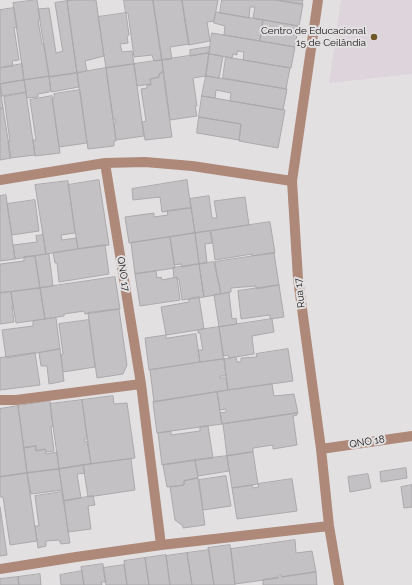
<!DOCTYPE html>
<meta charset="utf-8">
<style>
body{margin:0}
canvas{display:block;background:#e3e0e2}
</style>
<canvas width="412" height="585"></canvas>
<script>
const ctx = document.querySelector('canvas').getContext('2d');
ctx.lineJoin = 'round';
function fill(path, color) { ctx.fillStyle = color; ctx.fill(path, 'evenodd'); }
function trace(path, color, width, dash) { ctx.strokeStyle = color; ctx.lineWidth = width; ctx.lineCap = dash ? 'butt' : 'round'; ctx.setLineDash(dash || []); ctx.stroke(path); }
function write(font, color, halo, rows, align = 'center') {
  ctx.font = font + ' Raleway,sans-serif'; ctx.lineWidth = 4; ctx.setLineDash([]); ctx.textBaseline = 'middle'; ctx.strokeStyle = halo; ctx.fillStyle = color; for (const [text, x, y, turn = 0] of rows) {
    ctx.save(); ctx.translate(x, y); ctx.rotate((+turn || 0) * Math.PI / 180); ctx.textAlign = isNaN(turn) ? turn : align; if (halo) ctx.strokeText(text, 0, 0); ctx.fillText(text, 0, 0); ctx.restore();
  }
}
fill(new Path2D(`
 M 341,0 L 412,0 L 412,74 L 329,83 Z`), '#ddd4dc');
const building = new Path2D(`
 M 37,0 L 40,19 L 38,20 L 42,44 L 44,44 L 49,76 L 24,80 L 13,3 Z
 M 77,0 L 96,0 L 104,56 L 85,61 L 87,71 L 77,73 L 67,1 Z
 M 124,0 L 153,0 L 162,60 L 154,61 L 152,55 L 134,57 L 128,13 L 126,13 Z
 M 153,0 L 182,0 L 189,44 L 170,47 L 172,59 L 162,60 Z
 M 182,0 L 218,0 L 214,21 L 207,22 L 210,41 L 189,45 Z
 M 222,0 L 276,0 L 303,4 L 299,26 L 253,18 L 255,7 L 250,7 L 249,18 L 220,13 Z
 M 276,0 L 303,0 L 302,4 Z
 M 67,1 L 77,73 L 49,77 L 38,9 L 49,8 L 56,53 L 63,51 L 62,47 L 55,3 Z
 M 14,8 L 17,27 L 14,28 L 19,60 L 12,61 L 13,66 L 0,68 L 0,10 Z
 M 216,12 L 263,20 L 260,41 L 224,35 L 225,26 L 214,23 Z
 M 126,13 L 129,35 L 127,36 L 128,43 L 120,44 L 122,52 L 132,51 L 134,64 L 106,68 L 98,17 Z
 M 263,20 L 298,26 L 295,47 L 260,41 Z
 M 212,33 L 295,47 L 291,68 L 243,60 L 244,52 L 237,51 L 237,55 L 233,54 L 232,58 L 209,54 Z
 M 210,47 L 209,53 L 190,56 L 190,50 Z
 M 209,53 L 206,76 L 193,78 L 197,106 L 195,106 L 197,116 L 170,120 L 162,60 Z
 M 209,54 L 223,56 L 219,78 L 206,76 Z
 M 226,57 L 290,68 L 286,89 L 223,78 Z
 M 162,60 L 163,72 L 159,74 L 159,77 L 150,79 L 151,84 L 137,86 L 134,64 Z
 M 22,64 L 24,80 L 0,84 L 0,68 Z
 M 134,64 L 144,136 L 116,140 L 114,124 L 115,124 L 115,119 L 113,119 L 106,68 Z
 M 106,68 L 116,141 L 114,141 L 114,146 L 88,149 L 77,73 Z
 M 161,72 L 163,72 L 172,137 L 145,140 L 142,122 L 146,121 L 141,89 L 147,88 L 147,85 L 151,85 L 150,79 L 159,77 L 159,74 L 161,73 Z
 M 77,73 L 79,87 L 51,92 L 49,77 Z
 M 206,76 L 287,89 L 283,110 L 230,101 L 231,93 L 216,90 L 215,98 L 202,96 Z
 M 49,77 L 51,90 L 49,91 L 49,92 L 38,94 L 38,97 L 27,98 L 24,80 Z
 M 24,80 L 26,92 L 2,96 L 0,84 Z
 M 0,86 L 3,108 L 0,109 Z
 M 80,90 L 87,143 L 59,147 L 52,99 L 54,99 L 54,94 Z
 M 26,93 L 35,155 L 10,158 L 8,142 L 10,142 L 4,97 Z
 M 52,96 L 60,153 L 35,156 L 33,140 L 36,140 L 30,100 Z
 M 202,96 L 285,110 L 278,148 L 239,141 L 241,124 L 199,117 Z
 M 3,108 L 11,158 L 0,160 L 0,109 Z
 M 199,117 L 241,124 L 239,140 L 197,133 Z
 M 99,180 L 109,245 L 78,249 L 68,185 Z
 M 187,180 L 191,208 L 162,212 L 160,197 L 133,200 L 132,189 Z
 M 68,181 L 75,233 L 61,235 L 62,240 L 76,238 L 78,249 L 46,254 L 35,185 Z
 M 6,195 L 15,259 L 0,261 L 0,196 Z
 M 209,196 L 212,218 L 217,218 L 214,201 L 245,197 L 249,225 L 195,233 L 190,199 Z
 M 35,200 L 39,231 L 12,235 L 7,204 Z
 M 191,208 L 195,233 L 129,243 L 125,217 L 154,213 L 154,217 L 168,215 L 167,211 Z
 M 270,222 L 275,253 L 252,256 L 252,254 L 215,260 L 211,231 Z
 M 210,231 L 212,243 L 205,244 L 207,263 L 199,264 L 195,233 Z
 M 195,233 L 199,264 L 182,267 L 181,264 L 174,265 L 170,237 Z
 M 43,235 L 46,254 L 15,259 L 13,245 L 37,242 L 36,236 Z
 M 170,237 L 175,268 L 135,274 L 131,243 Z
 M 105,245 L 109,274 L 59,282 L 57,263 L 55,263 L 53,253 Z
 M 274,253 L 279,285 L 256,289 L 256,286 L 231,288 L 231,292 L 221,294 L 219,283 L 217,276 L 215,262 Z
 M 49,254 L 53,286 L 40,288 L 35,256 Z
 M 35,256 L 40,288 L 0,293 L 0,264 L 24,261 L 24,257 Z
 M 214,262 L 221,294 L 204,297 L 199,264 Z
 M 199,264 L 204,297 L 182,300 L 179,279 L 177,279 L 177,277 L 174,278 L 173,268 Z
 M 156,271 L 157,278 L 161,277 L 162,280 L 177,277 L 180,300 L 140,306 L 135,274 Z
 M 115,277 L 120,309 L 85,314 L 84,311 L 64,314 L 64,316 L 45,319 L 40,288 Z
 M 279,285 L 284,317 L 270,319 L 270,315 L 241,319 L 238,291 Z
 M 40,288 L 45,319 L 16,323 L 11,292 Z
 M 11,292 L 13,306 L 12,306 L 14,322 L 0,324 L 0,293 Z
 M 229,293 L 232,319 L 236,318 L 237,324 L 219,327 L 214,295 Z
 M 199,297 L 204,329 L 166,335 L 161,307 L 189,302 L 189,299 Z
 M 119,309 L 127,365 L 123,374 L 97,378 L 88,313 Z
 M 56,318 L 60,349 L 6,358 L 2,330 L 33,326 L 33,321 Z
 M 272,319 L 274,332 L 252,336 L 254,354 L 229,358 L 228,355 L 223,356 L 219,327 Z
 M 89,320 L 95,367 L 63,372 L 61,355 L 63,354 L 59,324 Z
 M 219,327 L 224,359 L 200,362 L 198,350 L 203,350 L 202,346 L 200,333 L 198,333 L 198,330 Z
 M 196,334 L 200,362 L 149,370 L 145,338 L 166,335 L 166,338 Z
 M 60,349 L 64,381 L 49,384 L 47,366 L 41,366 L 39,353 Z
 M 288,349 L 293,381 L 228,390 L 224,359 L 236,357 L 237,362 L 241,362 L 241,358 L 257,357 L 256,354 Z
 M 35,353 L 40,385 L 0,390 L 0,358 Z
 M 224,359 L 226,376 L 220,376 L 220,378 L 226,378 L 228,390 L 154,402 L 150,370 Z
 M 272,384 L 274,396 L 294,394 L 298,413 L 222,424 L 220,413 L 226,412 L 226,409 L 220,410 L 217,392 Z
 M 217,392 L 222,424 L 157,433 L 153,402 Z
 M 113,396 L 114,404 L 127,403 L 135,458 L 91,464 L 82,400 Z
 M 82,400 L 87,439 L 84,439 L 85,442 L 87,441 L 91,464 L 59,469 L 50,404 Z
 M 50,401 L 53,426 L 51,427 L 54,451 L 46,452 L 45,449 L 36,451 L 36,446 L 24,448 L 18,406 Z
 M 18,406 L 27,473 L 0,477 L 0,409 Z
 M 297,413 L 297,415 L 293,416 L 297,445 L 273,449 L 273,445 L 253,448 L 253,452 L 227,456 L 223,424 Z
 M 208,426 L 213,458 L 162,465 L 158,433 L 171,431 L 171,435 L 200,431 L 200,427 Z
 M 36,446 L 36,451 L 45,449 L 46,454 L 57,452 L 59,469 L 27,473 L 24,448 Z
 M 253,452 L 258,484 L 232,488 L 227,456 Z
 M 227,456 L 229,471 L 198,476 L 195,460 Z
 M 131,459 L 135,490 L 88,497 L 83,465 Z
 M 195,460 L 198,478 L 184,481 L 184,485 L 167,487 L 163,465 Z
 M 83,465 L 85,473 L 77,474 L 81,498 L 64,501 L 59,469 Z
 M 406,468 L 407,478 L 381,482 L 380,472 Z
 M 59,469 L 62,490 L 31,494 L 27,473 Z
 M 27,473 L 37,541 L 10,545 L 3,497 L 0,497 L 0,477 Z
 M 368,474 L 371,488 L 350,492 L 348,477 Z
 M 226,476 L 231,506 L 203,510 L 199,480 Z
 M 198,478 L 205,525 L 183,528 L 183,526 L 175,520 L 170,487 L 184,485 L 184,481 Z
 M 292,479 L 297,511 L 237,519 L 232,488 L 252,485 L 253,488 L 259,487 L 258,484 Z
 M 412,485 L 412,507 L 404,508 L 401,487 Z
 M 62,492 L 70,543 L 61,544 L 59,540 L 46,541 L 46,546 L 38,548 L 35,526 L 39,526 L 35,496 Z
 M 93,496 L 95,505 L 88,506 L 91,529 L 68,532 L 64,501 Z
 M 0,507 L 7,555 L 0,556 Z
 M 295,540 L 296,553 L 312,551 L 316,572 L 282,577 L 281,575 L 278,575 L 278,578 L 235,584 L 231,549 Z
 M 230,545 L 235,585 L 214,585 L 208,548 Z
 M 209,550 L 214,585 L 192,585 L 187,553 Z
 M 187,553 L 192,585 L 170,585 L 166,556 Z
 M 166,555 L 170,585 L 149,585 L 145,558 Z
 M 145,558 L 149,585 L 127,585 L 124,561 Z
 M 103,564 L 106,582 L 101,582 L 102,585 L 84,585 L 81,567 Z
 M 124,565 L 127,585 L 106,585 L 103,568 Z
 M 82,571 L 84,585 L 61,585 L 60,575 Z
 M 316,572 L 317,585 L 263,585 L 263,580 Z
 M 40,574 L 41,585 L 19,585 L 18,577 Z
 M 18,577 L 19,585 L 0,585 L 0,579 Z`);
fill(building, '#c3c1c3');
trace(building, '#aba9ab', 1);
trace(new Path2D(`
 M 318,0 L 292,181 L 298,279 L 321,449 L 329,526 L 339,585
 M 105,163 L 141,384 L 161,545
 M 0,180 L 105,163 L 145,162 L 192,166 L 292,181
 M 0,400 L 16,400 L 141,384
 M 321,449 L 412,436
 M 0,569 L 76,557 L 161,545 L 329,526`), '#ae8979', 10);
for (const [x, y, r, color] of [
 [374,37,4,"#6f5727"]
]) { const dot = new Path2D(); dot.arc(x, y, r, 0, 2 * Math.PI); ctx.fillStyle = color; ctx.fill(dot); trace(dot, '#e3e0e2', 1.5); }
write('10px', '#151415', '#e3e0e2', [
 ["Centro de Educacional",366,31],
 ["15 de Ceilândia",366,43]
], 'right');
write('10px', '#151415', '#e3e0e2', [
 ["QNO 17",123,274,81],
 ["Rua 17",300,293,-97],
 ["QNO 18",367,442,-9]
]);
</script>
